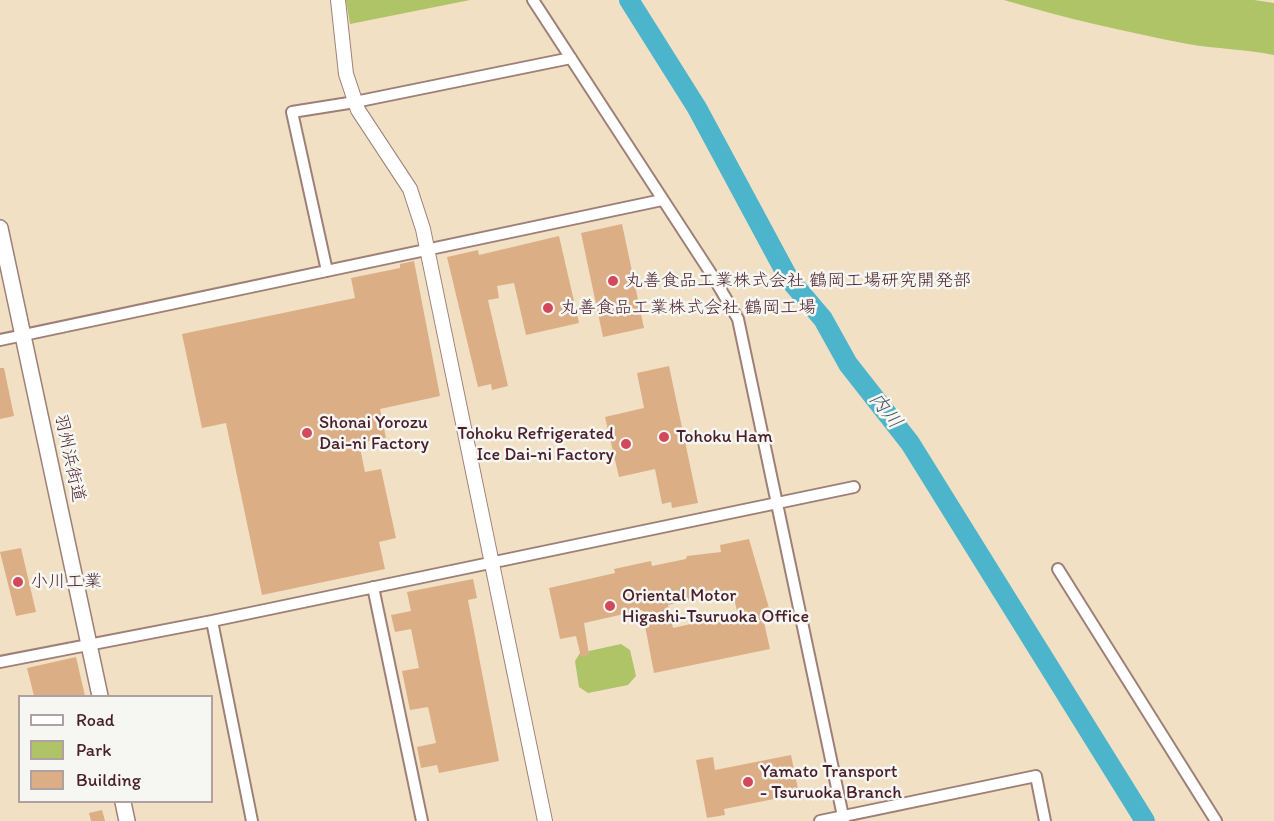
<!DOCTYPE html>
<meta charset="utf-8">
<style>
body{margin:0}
#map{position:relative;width:1274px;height:821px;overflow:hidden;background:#f1e0c4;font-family:Itim,sans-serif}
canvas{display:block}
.legend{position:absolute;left:18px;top:695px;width:195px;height:108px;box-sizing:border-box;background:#f6f6f2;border:2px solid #b1a0a2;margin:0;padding:8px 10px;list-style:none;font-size:18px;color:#4a1f2b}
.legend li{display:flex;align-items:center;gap:12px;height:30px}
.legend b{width:30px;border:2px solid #b1a0a2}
</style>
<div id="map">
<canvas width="1274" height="821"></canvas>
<ul class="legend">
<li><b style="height:8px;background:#fff"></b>Road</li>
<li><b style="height:16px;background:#afc367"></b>Park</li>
<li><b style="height:16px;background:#dcae85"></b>Building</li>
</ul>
</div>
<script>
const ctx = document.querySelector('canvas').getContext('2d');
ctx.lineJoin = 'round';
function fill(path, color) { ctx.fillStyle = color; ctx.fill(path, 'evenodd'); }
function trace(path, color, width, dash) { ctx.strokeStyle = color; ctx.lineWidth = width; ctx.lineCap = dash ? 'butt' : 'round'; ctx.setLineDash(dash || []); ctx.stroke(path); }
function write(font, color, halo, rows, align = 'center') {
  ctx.font = font + ' Itim,"Klee One",sans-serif'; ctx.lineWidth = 5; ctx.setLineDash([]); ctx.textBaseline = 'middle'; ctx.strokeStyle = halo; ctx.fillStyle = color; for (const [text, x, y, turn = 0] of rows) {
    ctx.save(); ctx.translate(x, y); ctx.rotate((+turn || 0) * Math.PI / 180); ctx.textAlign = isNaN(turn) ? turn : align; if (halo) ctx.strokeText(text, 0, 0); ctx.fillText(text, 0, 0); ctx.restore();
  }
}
fill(new Path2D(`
 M 346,0 L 470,0 L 350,24 Z
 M 1004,0 L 1254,0 L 1274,3 L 1274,55 C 1245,49 1216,49 1188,44 C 1126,32 1064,18 1004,0 Z
 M 621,644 L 630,650 L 636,676 L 628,685 L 588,693 L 579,687 L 575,661 L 580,653 Z`), '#afc367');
trace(new Path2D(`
 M 629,0 L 697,108 L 789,279 L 823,319 L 848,364 L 910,443 L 1145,821`), '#4db5cb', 20);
fill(new Path2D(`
 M 622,224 L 644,328 L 603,337 L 581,233 Z
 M 559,236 L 579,323 L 526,335 L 514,283 L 497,286 L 499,298 L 488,300 L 508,386 L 492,390 L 491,384 L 478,387 L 447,257 L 478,250 L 479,255 Z
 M 414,261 L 440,396 L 380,409 L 386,438 L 359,443 L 365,472 L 381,469 L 396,538 L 379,542 L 385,569 L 262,595 L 226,423 L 202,428 L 182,334 L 355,298 L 351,278 L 400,268 L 400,264 Z
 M 669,366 L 698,503 L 672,508 L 671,502 L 662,504 L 655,469 L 619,477 L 605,417 L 644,408 L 637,373 Z
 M 0,368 L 4,368 L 14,416 L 0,419 Z
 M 749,539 L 769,608 L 761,609 L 770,649 L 654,673 L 642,610 L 584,623 L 589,655 L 581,657 L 576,636 L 560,639 L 549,588 L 615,573 L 614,569 L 651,561 L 652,566 L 686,559 L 687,556 L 721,552 L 720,545 ZM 732,590 L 738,615 L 720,618 L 719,614 L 708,616 L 709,620 L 673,628 L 668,605 Z
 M 21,548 L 36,612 L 16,616 L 0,552 Z
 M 473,579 L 477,598 L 468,600 L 499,761 L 439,773 L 437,765 L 421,768 L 417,747 L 436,743 L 428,707 L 410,710 L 402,671 L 419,668 L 411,629 L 395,632 L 391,615 L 411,611 L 407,592 Z
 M 76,657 L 85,696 L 34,696 L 27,668 Z
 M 791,755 L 799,794 L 724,809 L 725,815 L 707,818 L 696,760 L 713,757 L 715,770 Z
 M 102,810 L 105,821 L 91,821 L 89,813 Z`), '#dcae85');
const minor = new Path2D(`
 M 533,0 L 712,275 L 738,319 L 844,821
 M 327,271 L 292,112 L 355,102 L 571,58
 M 0,340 L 662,200
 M 1058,569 L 1216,821
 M 373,587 L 422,821
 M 212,621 L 252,821
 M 0,662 L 212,621 L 854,487
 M 820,821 L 1036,776 L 1045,821`);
const tertiary = new Path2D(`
 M 338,0 L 346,74 L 358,110 L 410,189 L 423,229 L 545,821`);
const secondary = new Path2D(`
 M 0,228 L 100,696
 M 123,802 L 127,821`);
trace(minor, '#9e8078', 14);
trace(tertiary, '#9e8078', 16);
trace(secondary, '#9e8078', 18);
trace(minor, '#fff', 10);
trace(tertiary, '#fff', 14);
trace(secondary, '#fff', 15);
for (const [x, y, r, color] of [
 [613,281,6,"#d1495b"],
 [548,308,6,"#d1495b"],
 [307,433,6,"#d1495b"],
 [664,437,6,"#d1495b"],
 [626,444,6,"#d1495b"],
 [18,582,6,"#d1495b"],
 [610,606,6,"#d1495b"],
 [748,782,6,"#d1495b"]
]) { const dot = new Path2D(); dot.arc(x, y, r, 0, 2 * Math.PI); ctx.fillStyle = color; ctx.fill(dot); trace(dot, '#f6f6f2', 2); }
write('18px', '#4a1f2b', '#f6f6f2', [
 ["丸善食品工業株式会社 鶴岡工場研究開発部",625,281],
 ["丸善食品工業株式会社 鶴岡工場",560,308],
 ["Shonai Yorozu",319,423],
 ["Dai-ni Factory",319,444],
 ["Tohoku Refrigerated",614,434,"right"],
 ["Ice Dai-ni Factory",614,455,"right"],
 ["Tohoku Ham",676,437],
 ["小川工業",30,582],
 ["Oriental Motor",622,596],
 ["Higashi-Tsuruoka Office",622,617],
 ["Yamato Transport",760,772],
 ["- Tsuruoka Branch",760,793]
], 'left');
write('18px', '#4a1f2b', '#f6f6f2', [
 ["羽州浜街道",69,458,78]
]);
write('italic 20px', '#4b5463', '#f6f6f2', [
 ["内川",885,411,52]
]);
</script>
